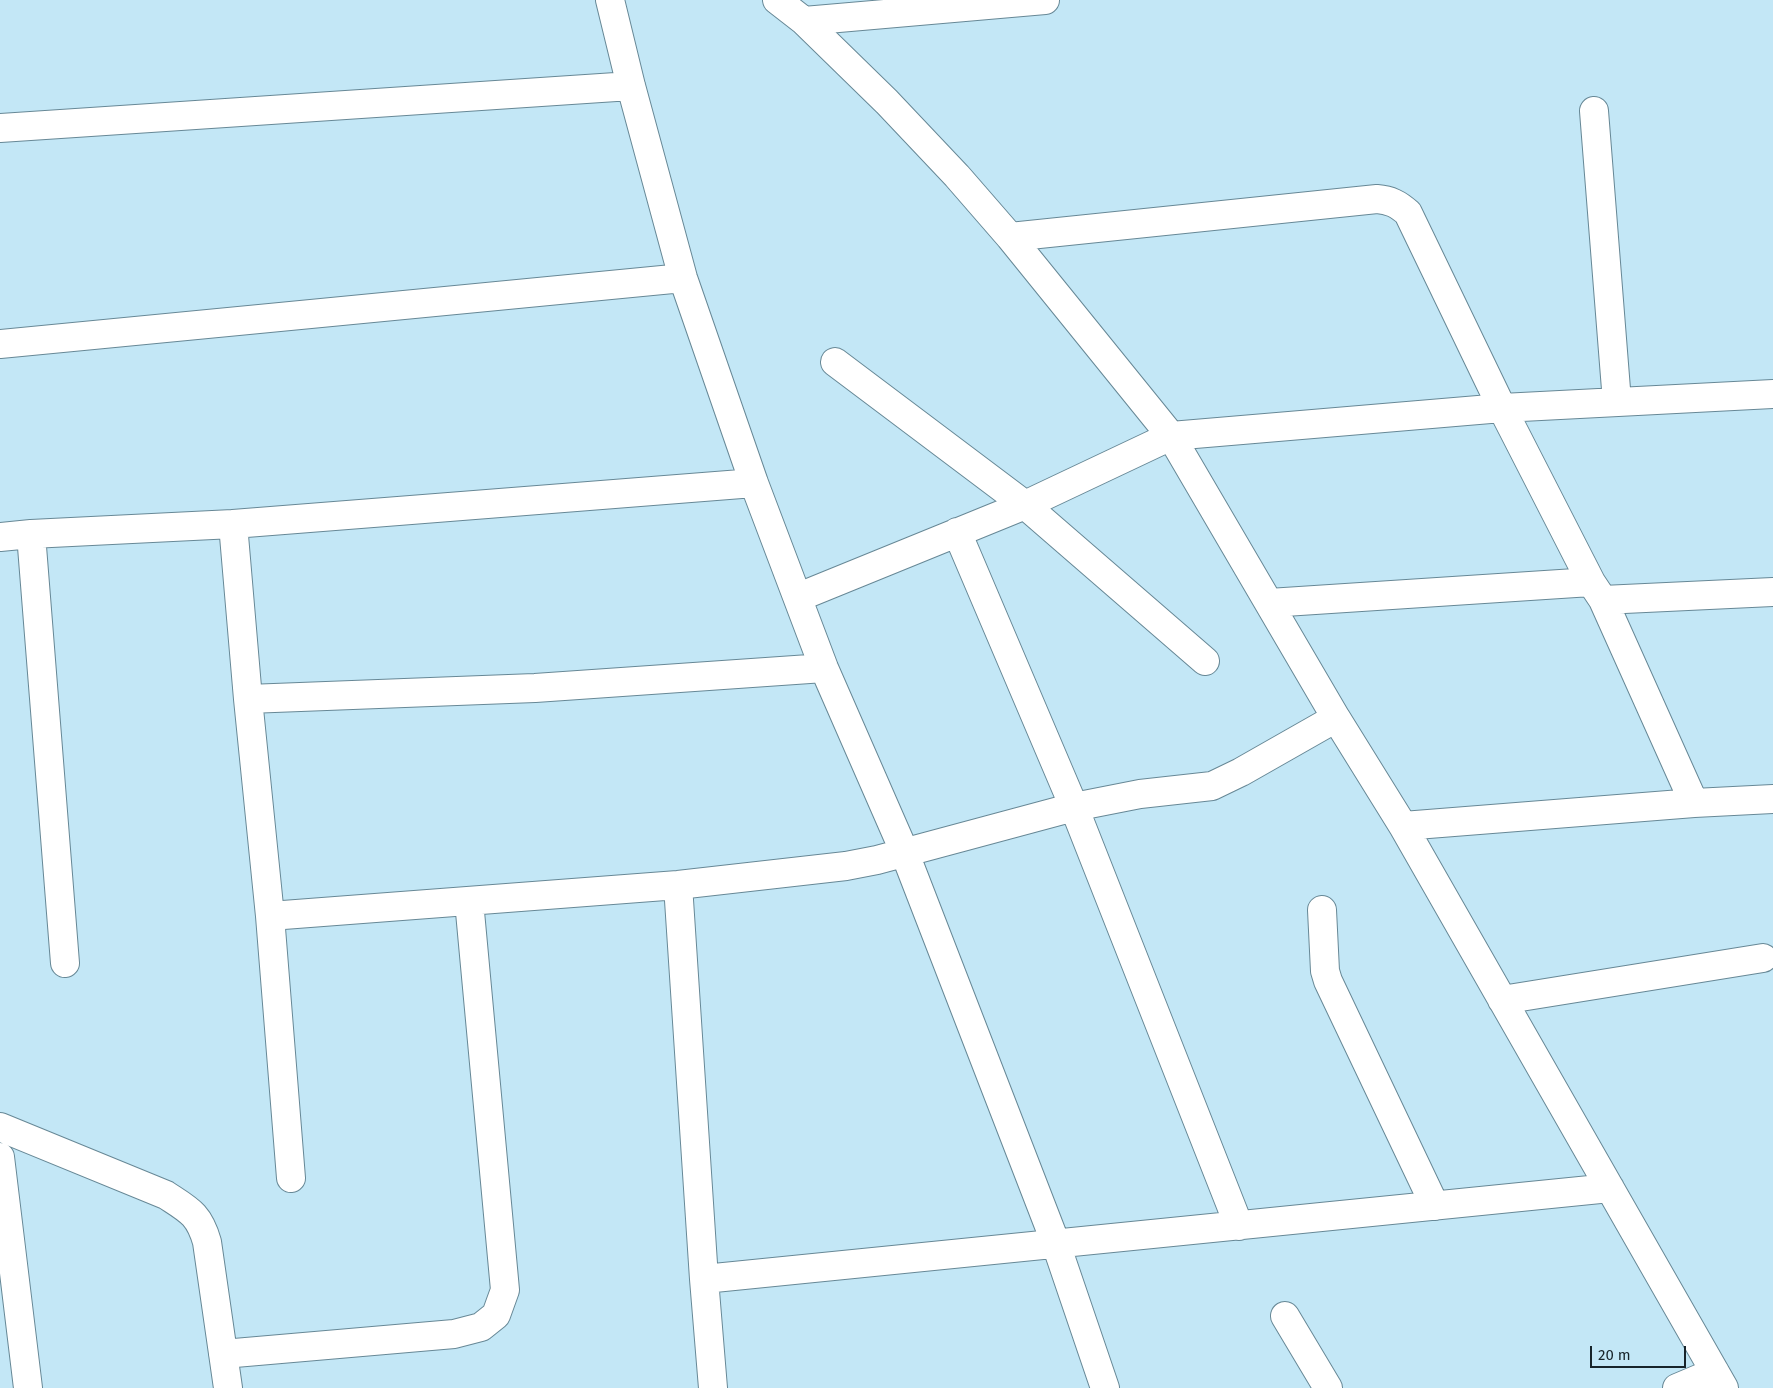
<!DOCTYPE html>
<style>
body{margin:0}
#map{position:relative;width:1773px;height:1388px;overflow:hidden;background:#c3e7f6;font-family:"Fira Sans",sans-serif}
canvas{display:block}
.scale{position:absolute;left:1590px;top:1346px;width:96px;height:22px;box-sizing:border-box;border:2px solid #17242a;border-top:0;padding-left:6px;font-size:15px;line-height:18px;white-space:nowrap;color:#17242a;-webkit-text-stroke:4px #c3e7f6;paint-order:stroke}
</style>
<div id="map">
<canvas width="1773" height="1388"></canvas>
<div class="scale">20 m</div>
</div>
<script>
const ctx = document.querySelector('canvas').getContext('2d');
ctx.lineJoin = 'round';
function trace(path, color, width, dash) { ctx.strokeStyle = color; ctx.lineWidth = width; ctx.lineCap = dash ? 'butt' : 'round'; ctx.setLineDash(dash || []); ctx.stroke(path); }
const minor = new Path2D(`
 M 610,0 L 631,86 L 683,278 L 754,483 L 824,668 L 904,851 L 1056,1244 L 1105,1388
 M 777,0 L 804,21 L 887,102 L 957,176 L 1010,237 L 1171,436 L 1336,718 L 1403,826 L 1724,1388
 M 804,21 L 1045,0
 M 1594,111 L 1617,402
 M 0,128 L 631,86
 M 1010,237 L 1377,199 C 1390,200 1398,204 1408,213 L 1502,408 L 1591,582 L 1603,600 L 1694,803
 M 0,344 L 683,278
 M 835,362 L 1025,505 L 1205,661
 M 233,524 L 248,699 L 270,916 L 291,1178
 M 957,532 L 1074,807 L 1239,1226
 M 31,534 L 65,963
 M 0,537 L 31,534 L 233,524 L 754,483
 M 799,597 L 1025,505 L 1171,436 L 1502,408 L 1773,394
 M 1603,600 L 1773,592
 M 1269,603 L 1591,582
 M 248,699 L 535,688 L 824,668
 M 1403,826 L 1694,803 L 1773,799
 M 678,885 L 704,1279 L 713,1388
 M 1322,910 L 1325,971 L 1328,981 L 1435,1206
 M 270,916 L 678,885 L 846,866 L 877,860 L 1074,807 L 1140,794 L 1212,786 L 1241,772 L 1336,718
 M 1502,1000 L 1763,958
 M 0,1127 L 166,1195 C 189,1210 199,1214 207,1242 L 228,1388
 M 0,1157 L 28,1388
 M 704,1279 L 1610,1188
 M 1285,1316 L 1328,1388
 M 223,1354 L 454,1334 L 481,1327 L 496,1315 L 505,1290 L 469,901
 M 1677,1388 L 1715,1372`);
trace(minor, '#678896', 30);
trace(minor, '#fff', 28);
</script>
